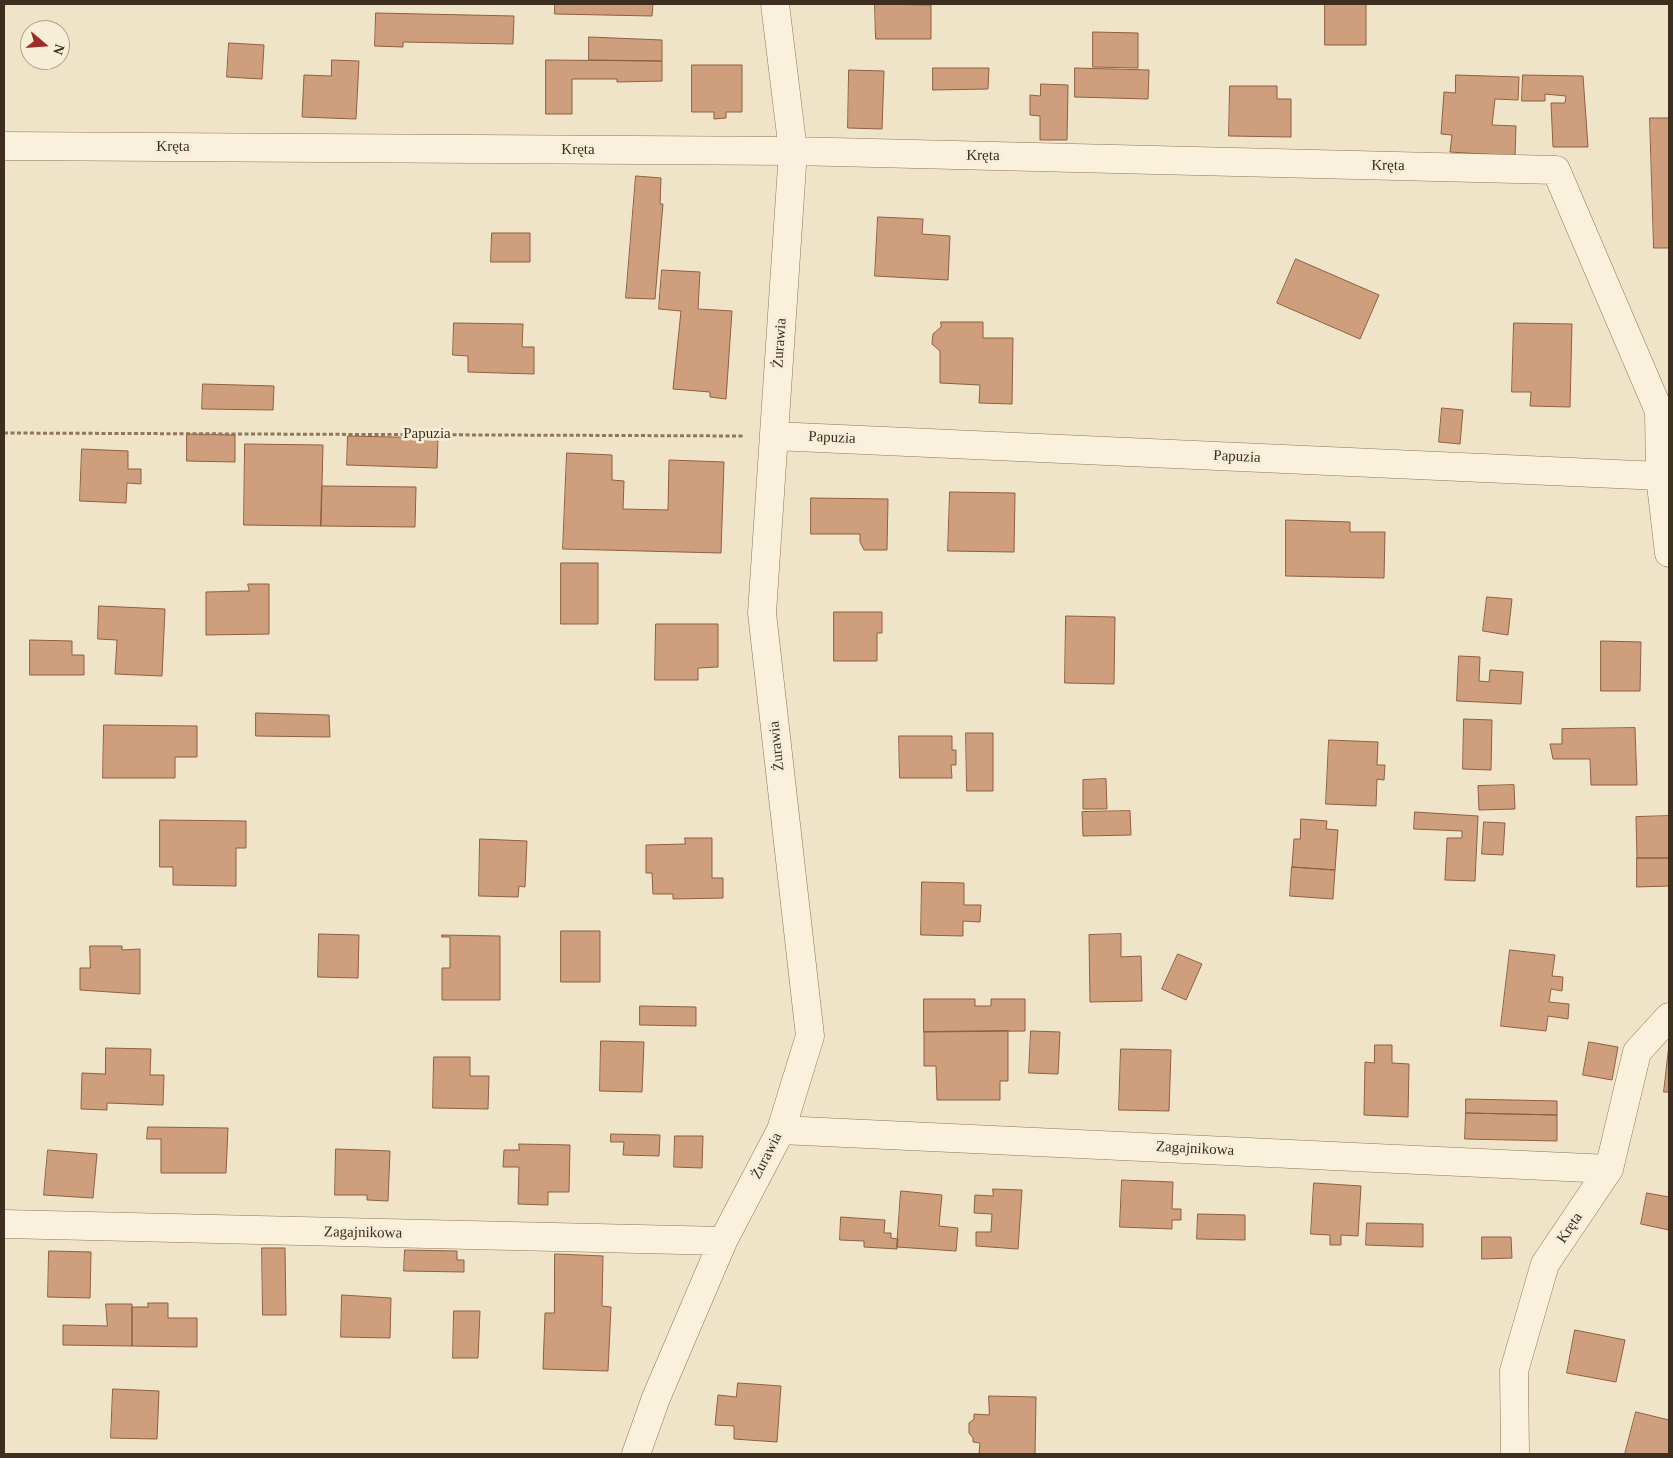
<!DOCTYPE html>
<meta charset="utf-8">
<style>
body{margin:0}
#map{position:relative;width:1673px;height:1458px;overflow:hidden;background:#f0e4c8;font-family:"Times New Roman",serif}
canvas{display:block}
.frame{position:absolute;inset:0;border:5px solid #3d2e20;pointer-events:none}
.north{position:absolute;left:20px;top:20px;width:50px;height:50px;box-sizing:border-box;background:#f7eed8;border:1px solid #ada18e;border-radius:50%;rotate:108deg;font-size:14px;font-weight:700;line-height:20px;text-align:center;color:#3d2e20}
.north::after{content:'';display:block;margin:auto;width:18px;height:22px;background:#9e2a2b;clip-path:polygon(50% 0,100% 100%,50% 72%,0 100%)}
</style>
<div id="map">
<canvas width="1673" height="1458"></canvas>
<div class="frame"></div>
<div class="north">N</div>
</div>
<script>
const ctx = document.querySelector('canvas').getContext('2d');
ctx.lineJoin = 'round';
function fill(path, color) { ctx.fillStyle = color; ctx.fill(path, 'evenodd'); }
function trace(path, color, width, dash) { ctx.strokeStyle = color; ctx.lineWidth = width; ctx.lineCap = dash ? 'butt' : 'round'; ctx.setLineDash(dash || []); ctx.stroke(path); }
function write(font, color, halo, rows, align = 'center') {
  ctx.font = font + ' "Times New Roman",serif'; ctx.lineWidth = 5; ctx.setLineDash([]); ctx.textBaseline = 'middle'; ctx.strokeStyle = halo; ctx.fillStyle = color; for (const [text, x, y, turn = 0] of rows) {
    ctx.save(); ctx.translate(x, y); ctx.rotate((+turn || 0) * Math.PI / 180); ctx.textAlign = isNaN(turn) ? turn : align; if (halo) ctx.strokeText(text, 0, 0); ctx.fillText(text, 0, 0); ctx.restore();
  }
}
const building = new Path2D(`
 M 555,4 L 653,4 L 652,16 L 555,14 Z
 M 875,4 L 931,5 L 931,39 L 876,39 Z
 M 1325,4 L 1366,4 L 1366,45 L 1325,45 Z
 M 376,13 L 514,16 L 513,44 L 403,42 L 403,47 L 375,46 Z
 M 1093,32 L 1138,33 L 1138,68 L 1093,67 Z
 M 589,37 L 662,40 L 662,61 L 589,60 Z
 M 229,43 L 264,45 L 262,79 L 227,77 Z
 M 332,60 L 359,61 L 356,119 L 302,117 L 304,75 L 331,76 Z
 M 546,60 L 662,61 L 662,81 L 617,82 L 617,79 L 572,79 L 572,114 L 546,114 Z
 M 692,65 L 742,65 L 742,112 L 726,112 L 726,118 L 714,119 L 714,112 L 692,112 Z
 M 933,68 L 989,68 L 988,89 L 933,90 Z
 M 1075,68 L 1149,70 L 1148,99 L 1075,97 Z
 M 849,70 L 884,71 L 882,129 L 848,128 Z
 M 1456,75 L 1519,77 L 1518,100 L 1495,99 L 1492,125 L 1516,126 L 1515,156 L 1450,152 L 1452,135 L 1441,134 L 1444,92 L 1455,93 Z
 M 1523,75 L 1583,76 L 1588,147 L 1553,147 L 1551,103 L 1565,103 L 1566,96 L 1545,94 L 1545,101 L 1522,101 Z
 M 1041,84 L 1068,85 L 1067,140 L 1040,140 L 1040,116 L 1030,115 L 1030,95 L 1040,96 Z
 M 1230,86 L 1277,86 L 1277,99 L 1291,99 L 1291,137 L 1229,136 Z
 M 1650,118 L 1669,118 L 1669,248 L 1654,248 Z
 M 636,176 L 661,178 L 660,204 L 663,204 L 655,299 L 626,298 Z
 M 878,217 L 923,219 L 922,234 L 950,236 L 948,280 L 875,276 Z
 M 492,233 L 530,233 L 530,262 L 491,262 Z
 M 1296,259 L 1379,295 L 1360,339 L 1277,303 Z
 M 662,270 L 700,272 L 698,309 L 732,311 L 726,399 L 710,397 L 710,392 L 673,389 L 681,311 L 659,309 Z
 M 941,322 L 983,322 L 983,338 L 1013,338 L 1012,404 L 979,403 L 980,385 L 940,383 L 940,351 L 932,344 L 933,334 L 941,327 Z
 M 454,323 L 523,324 L 522,347 L 534,347 L 534,374 L 468,372 L 468,356 L 453,355 Z
 M 1514,323 L 1572,324 L 1570,407 L 1530,406 L 1531,392 L 1512,392 Z
 M 203,384 L 274,386 L 273,410 L 202,409 Z
 M 1442,408 L 1463,410 L 1460,444 L 1439,442 Z
 M 187,434 L 235,435 L 235,462 L 187,461 Z
 M 348,436 L 438,438 L 437,468 L 347,465 Z
 M 245,444 L 323,445 L 321,526 L 244,525 Z
 M 82,449 L 128,451 L 128,469 L 141,469 L 141,484 L 127,483 L 126,503 L 80,501 Z
 M 567,453 L 612,455 L 612,480 L 624,481 L 623,509 L 668,510 L 669,460 L 724,462 L 721,553 L 563,549 Z
 M 322,486 L 416,487 L 415,527 L 321,526 Z
 M 950,492 L 1015,493 L 1014,552 L 948,551 Z
 M 811,498 L 888,499 L 887,550 L 864,550 L 860,542 L 860,534 L 811,534 Z
 M 1286,520 L 1350,522 L 1350,532 L 1385,532 L 1384,578 L 1286,576 Z
 M 561,563 L 598,563 L 598,624 L 561,624 Z
 M 248,584 L 269,584 L 269,634 L 206,635 L 206,592 L 249,591 Z
 M 1487,597 L 1512,599 L 1508,635 L 1483,631 Z
 M 99,606 L 165,609 L 162,676 L 115,674 L 117,640 L 98,639 Z
 M 834,612 L 882,612 L 882,633 L 877,633 L 877,661 L 834,661 Z
 M 1066,616 L 1115,617 L 1114,684 L 1065,683 Z
 M 656,624 L 718,624 L 718,667 L 698,668 L 698,680 L 655,680 Z
 M 30,640 L 72,641 L 72,655 L 84,655 L 84,675 L 30,675 Z
 M 1601,641 L 1641,642 L 1640,691 L 1601,691 Z
 M 1459,656 L 1480,657 L 1479,681 L 1489,682 L 1490,670 L 1523,672 L 1521,704 L 1457,701 Z
 M 256,713 L 329,715 L 330,737 L 256,736 Z
 M 1464,719 L 1492,720 L 1491,770 L 1463,769 Z
 M 104,725 L 197,726 L 197,757 L 175,757 L 175,778 L 103,778 Z
 M 1635,728 L 1637,785 L 1591,785 L 1590,759 L 1553,759 L 1550,744 L 1562,744 L 1562,729 Z
 M 966,733 L 993,733 L 993,791 L 967,791 Z
 M 899,736 L 952,736 L 952,750 L 956,750 L 956,765 L 951,765 L 952,778 L 900,778 Z
 M 1329,740 L 1378,742 L 1377,765 L 1385,765 L 1384,780 L 1377,779 L 1376,806 L 1326,804 Z
 M 1106,779 L 1107,809 L 1083,809 L 1083,780 Z
 M 1514,785 L 1515,809 L 1479,810 L 1478,786 Z
 M 1130,811 L 1131,835 L 1083,836 L 1082,812 Z
 M 1415,812 L 1478,816 L 1475,881 L 1445,880 L 1447,838 L 1462,838 L 1462,831 L 1414,829 Z
 M 1669,816 L 1669,858 L 1637,858 L 1636,817 Z
 M 1301,819 L 1327,821 L 1326,829 L 1338,830 L 1335,870 L 1292,867 L 1294,839 L 1300,839 Z
 M 160,820 L 246,821 L 246,848 L 236,848 L 236,886 L 173,885 L 173,867 L 160,867 Z
 M 1484,822 L 1505,823 L 1503,855 L 1482,854 Z
 M 685,838 L 712,838 L 712,878 L 723,878 L 723,898 L 673,899 L 673,894 L 653,894 L 652,873 L 646,873 L 646,845 L 685,844 Z
 M 480,839 L 527,841 L 525,887 L 519,886 L 518,897 L 479,896 Z
 M 1637,858 L 1669,858 L 1669,886 L 1637,887 Z
 M 1292,867 L 1335,870 L 1333,899 L 1290,896 Z
 M 922,882 L 964,883 L 964,905 L 981,905 L 980,922 L 963,921 L 963,936 L 921,935 Z
 M 561,931 L 600,931 L 600,982 L 561,982 Z
 M 319,934 L 359,935 L 358,978 L 318,977 Z
 M 1121,934 L 1121,957 L 1141,956 L 1142,1001 L 1090,1002 L 1089,935 Z
 M 442,935 L 500,936 L 500,1000 L 442,1000 L 442,968 L 450,968 L 450,937 L 442,937 Z
 M 90,946 L 122,946 L 122,950 L 140,949 L 140,994 L 80,990 L 80,968 L 90,968 Z
 M 1510,950 L 1555,955 L 1552,976 L 1563,977 L 1562,991 L 1551,989 L 1549,1002 L 1569,1004 L 1568,1019 L 1548,1016 L 1546,1031 L 1501,1026 Z
 M 1178,954 L 1202,964 L 1186,1000 L 1162,989 Z
 M 924,999 L 975,999 L 975,1006 L 991,1006 L 991,999 L 1025,999 L 1025,1031 L 924,1032 Z
 M 640,1006 L 696,1007 L 696,1026 L 640,1025 Z
 M 1008,1031 L 1008,1081 L 1000,1081 L 1000,1100 L 937,1100 L 936,1066 L 924,1066 L 924,1032 Z
 M 1031,1031 L 1060,1032 L 1058,1074 L 1029,1073 Z
 M 601,1041 L 644,1042 L 642,1092 L 600,1091 Z
 M 1589,1042 L 1618,1047 L 1612,1080 L 1583,1075 Z
 M 1375,1045 L 1392,1045 L 1392,1063 L 1409,1064 L 1408,1117 L 1364,1115 L 1365,1062 L 1374,1063 Z
 M 1669,1045 L 1669,1092 L 1664,1092 Z
 M 106,1048 L 151,1049 L 150,1075 L 164,1075 L 163,1105 L 107,1103 L 107,1110 L 81,1109 L 82,1073 L 105,1074 Z
 M 1121,1049 L 1171,1050 L 1169,1111 L 1119,1110 Z
 M 434,1057 L 470,1057 L 470,1076 L 489,1076 L 488,1109 L 433,1108 Z
 M 1466,1099 L 1557,1101 L 1557,1115 L 1466,1113 Z
 M 1466,1113 L 1557,1115 L 1557,1141 L 1465,1139 Z
 M 148,1127 L 228,1128 L 226,1173 L 161,1173 L 161,1139 L 147,1139 Z
 M 611,1134 L 660,1135 L 659,1156 L 623,1155 L 624,1142 L 611,1142 Z
 M 675,1136 L 703,1136 L 702,1168 L 674,1167 Z
 M 519,1144 L 570,1145 L 569,1192 L 548,1192 L 548,1205 L 518,1204 L 519,1167 L 503,1167 L 504,1150 L 519,1150 Z
 M 336,1149 L 390,1151 L 388,1201 L 367,1200 L 367,1195 L 335,1195 Z
 M 48,1150 L 97,1154 L 93,1198 L 44,1195 Z
 M 1122,1180 L 1173,1182 L 1172,1209 L 1181,1209 L 1181,1220 L 1172,1220 L 1172,1229 L 1120,1227 Z
 M 1314,1183 L 1361,1186 L 1358,1236 L 1341,1235 L 1341,1245 L 1330,1245 L 1330,1235 L 1311,1234 Z
 M 993,1189 L 1022,1190 L 1018,1249 L 976,1246 L 976,1232 L 991,1232 L 992,1214 L 974,1213 L 975,1195 L 993,1196 Z
 M 901,1191 L 942,1195 L 939,1226 L 958,1228 L 956,1251 L 897,1247 Z
 M 1647,1193 L 1669,1197 L 1669,1230 L 1641,1224 Z
 M 1198,1214 L 1245,1215 L 1245,1240 L 1197,1239 Z
 M 841,1217 L 885,1220 L 884,1233 L 891,1233 L 891,1238 L 898,1239 L 897,1249 L 864,1247 L 864,1241 L 840,1240 Z
 M 1367,1223 L 1423,1224 L 1423,1247 L 1366,1245 Z
 M 1482,1237 L 1511,1237 L 1512,1258 L 1482,1259 Z
 M 262,1248 L 285,1248 L 286,1315 L 263,1315 Z
 M 405,1250 L 457,1251 L 457,1260 L 464,1260 L 464,1272 L 404,1271 Z
 M 49,1251 L 91,1252 L 90,1298 L 48,1297 Z
 M 555,1254 L 603,1256 L 602,1306 L 611,1307 L 608,1371 L 543,1369 L 545,1313 L 554,1313 Z
 M 342,1295 L 391,1298 L 390,1338 L 341,1337 Z
 M 148,1303 L 168,1303 L 168,1318 L 197,1318 L 197,1347 L 132,1346 L 132,1307 L 148,1307 Z
 M 106,1304 L 132,1304 L 132,1346 L 63,1345 L 63,1325 L 107,1326 Z
 M 454,1311 L 480,1311 L 478,1358 L 453,1358 Z
 M 1575,1330 L 1625,1340 L 1616,1382 L 1567,1373 Z
 M 738,1383 L 781,1386 L 777,1442 L 734,1439 L 734,1426 L 715,1425 L 718,1395 L 736,1397 Z
 M 113,1389 L 159,1391 L 157,1439 L 111,1438 Z
 M 989,1396 L 1036,1397 L 1035,1454 L 979,1454 L 980,1443 L 973,1442 L 973,1438 L 969,1433 L 969,1423 L 974,1419 L 974,1414 L 989,1415 Z
 M 1636,1412 L 1669,1420 L 1669,1454 L 1625,1454 Z`);
fill(building, '#cf9f7d');
trace(building, '#8d5f41', 1);
const minor = new Path2D(`
 M 4,146 L 793,151 L 1556,170 L 1659,411 L 1660,476 L 1669,553
 M 774,436 L 1660,476
 M 781,1130 L 1609,1169
 M 4,1224 L 723,1241
 M 636,1454 L 656,1398 L 723,1241 L 781,1130 L 810,1036 L 762,613 L 793,151 L 775,4
 M 1515,1454 L 1514,1371 L 1545,1264 L 1609,1169 L 1637,1052 L 1669,1017`);
trace(minor, '#8d765c', 29);
trace(new Path2D(`
 M 4,433 L 743,436`), '#8d765c', 3, [4, 2.5]);
trace(minor, '#faf1dc', 28);
write('15px', '#3d2e20', '#f7eed8', [
 ["Kręta",173,147],
 ["Kręta",578,150],
 ["Kręta",983,156,1],
 ["Kręta",1388,166,1],
 ["Żurawia",780,343,-86],
 ["Papuzia",427,434],
 ["Papuzia",832,438,3],
 ["Papuzia",1237,457,3],
 ["Żurawia",777,746,-96],
 ["Zagajnikowa",1195,1149,3],
 ["Żurawia",767,1156,-63],
 ["Kręta",1570,1228,-56],
 ["Zagajnikowa",363,1233,1]
]);
</script>
